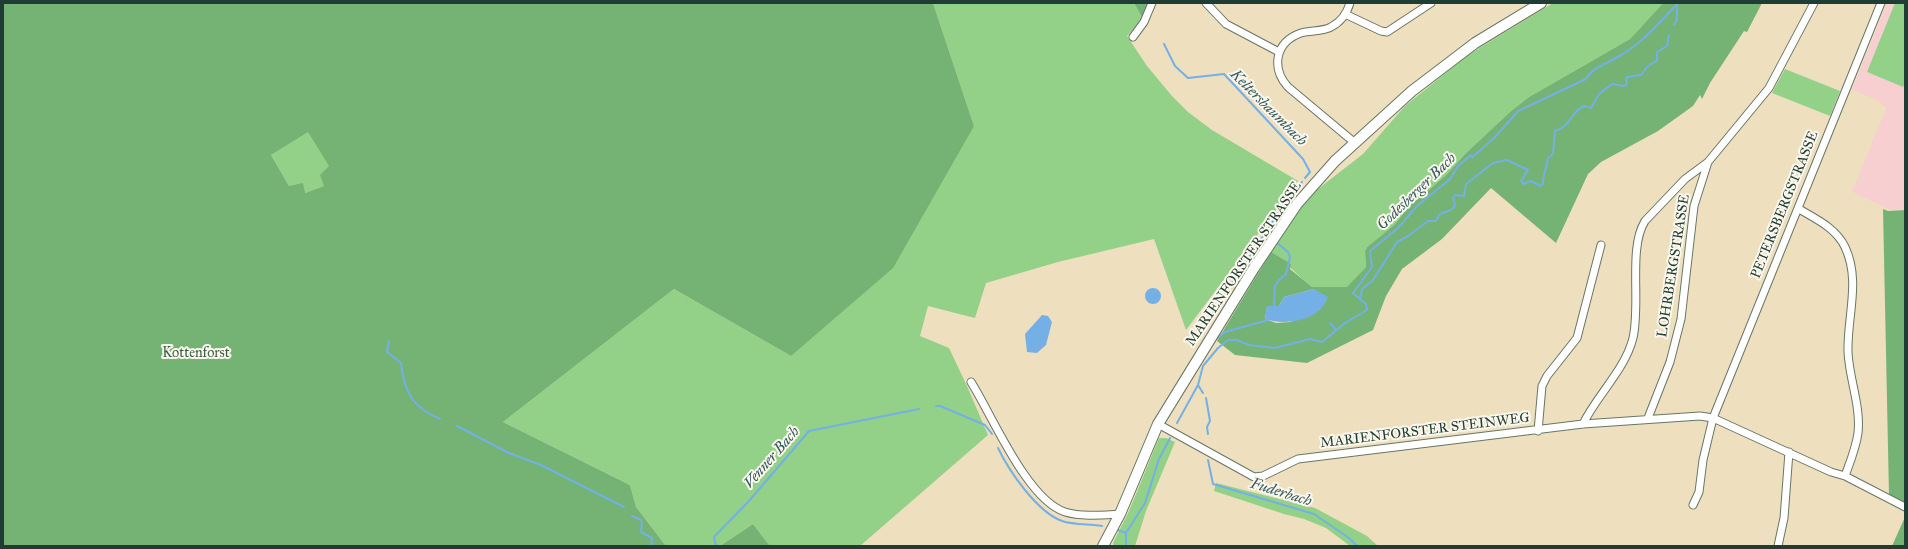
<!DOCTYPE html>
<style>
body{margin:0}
#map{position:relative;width:1908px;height:549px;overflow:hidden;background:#eee0bf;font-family:"IM FELL Great Primer",serif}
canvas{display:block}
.frame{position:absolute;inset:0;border:4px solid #1f3d34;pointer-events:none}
</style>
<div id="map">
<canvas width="1908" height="549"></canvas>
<div class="frame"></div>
</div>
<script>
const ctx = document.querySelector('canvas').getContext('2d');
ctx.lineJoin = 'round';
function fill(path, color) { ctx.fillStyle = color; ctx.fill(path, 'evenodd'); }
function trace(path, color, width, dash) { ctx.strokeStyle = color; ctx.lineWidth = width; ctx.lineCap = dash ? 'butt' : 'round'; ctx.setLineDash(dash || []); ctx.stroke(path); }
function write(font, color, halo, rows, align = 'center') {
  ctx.font = font + ' "IM FELL Great Primer",serif'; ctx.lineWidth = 4; ctx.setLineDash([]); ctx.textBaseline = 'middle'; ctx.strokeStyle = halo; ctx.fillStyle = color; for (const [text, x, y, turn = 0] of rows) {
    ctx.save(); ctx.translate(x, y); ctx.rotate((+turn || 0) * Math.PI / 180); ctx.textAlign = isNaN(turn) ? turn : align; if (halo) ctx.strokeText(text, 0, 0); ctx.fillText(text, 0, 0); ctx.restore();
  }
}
fill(new Path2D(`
 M 1887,3 L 1905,3 L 1905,209 L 1890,210 L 1852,192 L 1886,108 L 1877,100 L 1852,90 Z`), '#f7cfd1');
fill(new Path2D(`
 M 933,3 L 1134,3 L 1143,19 L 1127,36 L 1147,66 L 1172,96 L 1188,112 L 1212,130 L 1298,181 L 1186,330 L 1154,239 L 1058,262 L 986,283 L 975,318 L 928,306 L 920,336 L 949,348 L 967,386 L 988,435 L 860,546 L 770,546 L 753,524 L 720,546 L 666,546 L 636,507 L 630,485 L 503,422 L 674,289 L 791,356 L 974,126 Z
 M 1553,3 L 1663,3 L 1630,39 L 1529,97 L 1511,111 L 1465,154 L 1447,174 L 1421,197 L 1412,203 L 1394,225 L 1367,247 L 1365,251 L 1366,267 L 1347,288 L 1312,287 C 1297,275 1286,262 1271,252 L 1299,210 L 1318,189 L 1363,154 L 1405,106 L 1468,55 Z
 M 1895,3 L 1905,3 L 1905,83 L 1903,87 L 1867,72 Z
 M 1785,69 L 1840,91 L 1830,116 L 1772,93 Z
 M 308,131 L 330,166 L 324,186 L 305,193 L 289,186 L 271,155 Z
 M 1159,438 L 1166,438 L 1175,442 L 1146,511 L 1135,546 L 1114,546 L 1113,543 L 1129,511 Z
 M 1216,483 L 1315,508 L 1367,536 L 1378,546 L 1350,546 L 1326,528 L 1304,519 L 1284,514 L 1214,491 Z`), '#92d187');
fill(new Path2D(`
 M 3,3 L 933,3 L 974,126 L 893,268 L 791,356 L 674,289 L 503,422 L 630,485 L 636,507 L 666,546 L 3,546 ZM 308,132 L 329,166 L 320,175 L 324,186 L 305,193 L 303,183 L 289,186 L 271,155 Z
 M 1134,3 L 1149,3 L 1143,19 Z
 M 1663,3 L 1762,3 L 1747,32 L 1744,31 L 1710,83 L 1702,99 L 1700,95 L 1693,106 L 1658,131 L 1601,162 L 1588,174 L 1556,243 L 1491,188 L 1442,239 L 1402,269 L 1386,296 L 1373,330 L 1307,363 L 1235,355 L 1217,341 L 1271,252 L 1291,264 L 1290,269 L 1312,287 L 1347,287 L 1366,267 L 1365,251 L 1367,247 L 1394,225 L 1412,203 L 1421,197 L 1447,174 L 1465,154 L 1511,111 L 1529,97 L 1630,39 ZM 1314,289 L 1291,322 L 1276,323 L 1265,319 L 1267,307 L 1279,306 L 1284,297 Z
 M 1883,209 L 1888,211 L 1905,210 L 1905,504 L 1889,496 Z
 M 1905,517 L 1905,546 L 1892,546 Z
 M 753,524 L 770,546 L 720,546 Z`), '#75b374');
fill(new Path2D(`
 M1145 296a8 8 0 1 1 16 0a8 8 0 1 1-16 0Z
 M 1314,289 L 1328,297 C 1320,321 1286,326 1265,319 L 1267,306 L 1279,306 L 1284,297 Z
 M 1042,315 L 1048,316 L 1052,322 L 1046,345 L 1037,353 L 1027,352 L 1025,334 Z`), '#74b0e6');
trace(new Path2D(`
 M 1674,25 L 1677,19 L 1677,5
 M 1164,44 L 1175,66 L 1188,78 L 1224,74 L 1303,159 L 1310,172 L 1305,178
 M 1360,299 L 1362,289 L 1373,280 L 1397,242 L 1408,236 L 1428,221 L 1436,221 L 1440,214 L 1451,210 L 1455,206 L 1453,198 L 1455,195 L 1464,196 L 1466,184 L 1493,163 L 1507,160 L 1528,170 L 1521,181 L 1524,184 L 1530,181 L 1541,186 L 1543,183 C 1543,174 1547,167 1548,158 L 1553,154 L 1555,131 C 1572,126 1570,112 1584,106 L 1591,108 L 1599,94 L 1612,84 L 1624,86 L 1627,84 L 1626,80 L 1627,77 L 1641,75 L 1647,67 L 1657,60 L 1657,52 L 1667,46 L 1669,35
 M 1274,306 L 1275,286 L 1278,281 L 1286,274 L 1290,257 L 1288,252 L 1277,243
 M 1330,323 L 1336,330
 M 1199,333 L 1291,194 L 1302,182
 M 1215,340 L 1225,332 L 1268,320
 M 389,341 L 387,352 L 401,363 C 404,392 413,408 440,419
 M 1198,385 L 1203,393
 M 1206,398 L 1210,421 L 1207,427 L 1208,434
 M 936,406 L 940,406 L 985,425 L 992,434
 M 1177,423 L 1198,385 L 1203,366 L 1218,348 L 1228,340 L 1237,340 L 1249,345 L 1275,348 L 1310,339 L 1322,342 L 1345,323 L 1367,310 L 1366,304 L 1353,293 L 1372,267 L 1370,251 L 1398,228 L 1417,206 L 1450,179 L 1458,166 L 1471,155 L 1472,157 L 1475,155 L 1495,137 L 1518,111 L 1586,79 C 1592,68 1605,64 1616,58 C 1641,45 1659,23 1678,3
 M 457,426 L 509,453 L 541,465 L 624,507
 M 998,448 C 1009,471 1037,512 1062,521 C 1074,525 1089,524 1102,526
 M 1208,460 L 1213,484 L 1314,514 L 1349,538 L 1357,546
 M 632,516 L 641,520 L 642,523 L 641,532 L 652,538 L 651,546
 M 1118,530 L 1126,533
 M 716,546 L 714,537 L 749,501 L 809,431 L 919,409
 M 1126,546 L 1126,533 L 1145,503 L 1159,459 L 1170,438`), '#74b0e6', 2);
const minor = new Path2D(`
 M 1206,3 L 1226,24 L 1279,52
 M 1350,3 C 1347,13 1341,22 1331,27 C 1322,32 1311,30 1301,33 C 1275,42 1271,68 1288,87 L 1355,143
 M 1345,14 L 1381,31 L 1387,32 L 1431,3
 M 1133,37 L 1144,22 L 1152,3
 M 1799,209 C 1816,219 1836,228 1845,247 C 1861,281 1847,316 1848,352 C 1849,378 1861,406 1858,433 C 1856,448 1850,462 1845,476
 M 971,382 C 992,415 1027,500 1065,512 C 1082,517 1102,515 1120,514
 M 1648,418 L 1670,362 L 1681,319 L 1694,206 L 1708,162
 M 1158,424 L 1254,477 L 1263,476 L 1298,459 L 1583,424 L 1700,416 L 1713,418 L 1831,472 L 1845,476 L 1905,507
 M 1583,424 C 1597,395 1625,370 1633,338 C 1641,303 1628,248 1645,221 L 1685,179 L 1708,162 L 1769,88 L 1814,3
 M 1538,431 L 1542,386 L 1547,376 L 1577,338 L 1601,245
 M 1693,505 L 1699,492 L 1703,460 L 1713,418 L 1881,3
 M 1778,546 L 1784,518 L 1789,452`);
const secondary = new Path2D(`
 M 1103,546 L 1120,514 L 1158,424 L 1254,268 L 1297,204 L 1335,161 L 1412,91 L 1475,43 L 1541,3`);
trace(minor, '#677665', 9);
trace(secondary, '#677665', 12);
trace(minor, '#fff', 7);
trace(secondary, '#fff', 10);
write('14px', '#1f3d34', '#fbf7ec', [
 ["PETERSBERGSTRASSE",1785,205,-68],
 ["MARIENFORSTER STRASSE",1244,264,-56],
 ["LOHRBERGSTRASSE",1674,266,-81],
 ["MARIENFORSTER STEINWEG",1425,431,-7]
]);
write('14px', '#365b45', '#fbf7ec', [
 ["Kottenforst",196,354]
]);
write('italic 15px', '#345a60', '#fbf7ec', [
 ["Keltersbaumbach",1268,108,45],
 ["Godesberger Bach",1417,192,-44],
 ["Venner Bach",772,458,-49],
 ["Fuderbach",1281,493,17]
]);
</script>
